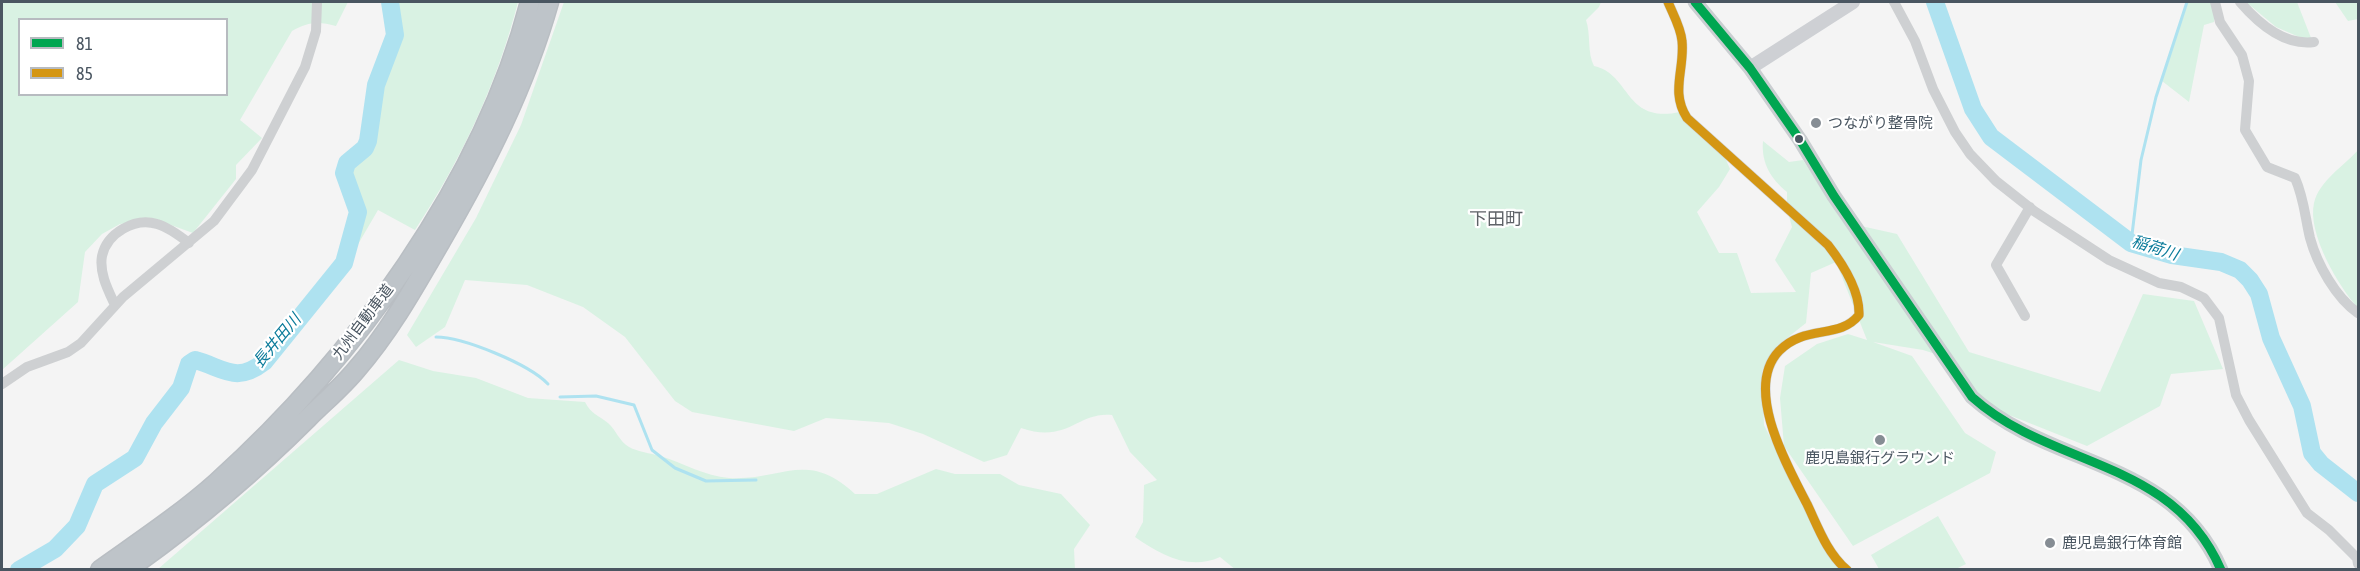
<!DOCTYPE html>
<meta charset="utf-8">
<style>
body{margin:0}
#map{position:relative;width:2360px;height:571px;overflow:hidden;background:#f4f4f4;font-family:"Asap Condensed",sans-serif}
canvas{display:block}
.frame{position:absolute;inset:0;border:3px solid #4a5661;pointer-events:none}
.legend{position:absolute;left:18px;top:18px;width:210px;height:78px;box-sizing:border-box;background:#fff;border:2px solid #b7bbc0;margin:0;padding:8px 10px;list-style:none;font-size:18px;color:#4a5661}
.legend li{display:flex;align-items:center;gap:12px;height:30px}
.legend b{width:30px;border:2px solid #b7bbc0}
</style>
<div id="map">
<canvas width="2360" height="571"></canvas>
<div class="frame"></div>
<ul class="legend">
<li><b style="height:8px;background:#00a651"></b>81</li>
<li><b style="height:8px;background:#d49613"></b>85</li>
</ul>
</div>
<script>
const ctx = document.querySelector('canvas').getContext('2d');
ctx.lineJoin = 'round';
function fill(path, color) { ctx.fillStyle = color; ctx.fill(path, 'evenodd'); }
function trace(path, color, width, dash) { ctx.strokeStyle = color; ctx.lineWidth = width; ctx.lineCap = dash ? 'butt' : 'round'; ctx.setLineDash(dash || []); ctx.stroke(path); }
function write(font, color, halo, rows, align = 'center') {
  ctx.font = font + ' "Asap Condensed","Noto Sans JP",sans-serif'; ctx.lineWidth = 4.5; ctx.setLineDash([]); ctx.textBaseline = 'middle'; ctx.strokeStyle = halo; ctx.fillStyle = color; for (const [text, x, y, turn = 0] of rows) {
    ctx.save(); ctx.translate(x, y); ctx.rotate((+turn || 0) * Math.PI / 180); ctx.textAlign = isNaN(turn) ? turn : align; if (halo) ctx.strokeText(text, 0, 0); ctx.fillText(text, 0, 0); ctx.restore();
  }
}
fill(new Path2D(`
 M 2,2 L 348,2 L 336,26 C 318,21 308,22 292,31 L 240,120 L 262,138 L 236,165 L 236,179 L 193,233 L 157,220 L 120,224 L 102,234 L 85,252 L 78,302 L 2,370 ZM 20,20 L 226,20 L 226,94 L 20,94 Z
 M 392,2 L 518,2 C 497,84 461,160 415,230 L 378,210 L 350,258 L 361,222 L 361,207 L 348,180 L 348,171 L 350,164 L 366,153 L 371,141 L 383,71 L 398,40 L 399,26 Z
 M 564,2 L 1601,2 L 1599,7 L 1586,20 C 1591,34 1587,53 1594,66 C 1631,74 1624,124 1680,112 L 1724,155 L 1730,169 L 1719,187 L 1697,212 L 1719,253 L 1737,253 L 1751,293 L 1796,292 L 1775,260 L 1792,227 L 1787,209 L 1787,192 C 1771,179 1761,163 1763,141 L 1789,162 L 1803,160 L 1843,222 L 1897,234 L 1969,352 L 2100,392 L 2143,294 L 2194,301 L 2223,369 L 2171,374 L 2160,406 L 2087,446 L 1989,407 L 1951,359 L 1923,350 L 1873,342 L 1912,356 L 1965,433 L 1996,452 L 1990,473 L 1853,546 L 1784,446 L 1780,398 L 1785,366 L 1817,344 L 1848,334 L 1867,340 L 1836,262 L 1811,273 L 1806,323 L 1777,346 L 1762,371 L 1764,425 L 1827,551 L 1841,569 L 1236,570 L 1220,557 C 1189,571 1161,555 1135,537 L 1143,522 L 1144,485 L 1157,480 L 1130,452 L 1112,415 C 1078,411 1068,444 1021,428 L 1007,455 L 984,462 L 923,434 L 889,423 L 826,418 L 794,431 L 692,412 L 675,401 L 625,337 L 583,307 L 527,285 L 465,280 L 445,327 L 416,347 L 407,335 L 476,218 L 521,125 Z
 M 2188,2 L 2214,2 L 2214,22 L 2204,25 L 2189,102 L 2162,81 Z
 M 2246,2 L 2297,2 L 2313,43 L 2276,27 Z
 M 2335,2 L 2358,2 L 2358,19 L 2348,21 Z
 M 2358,150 L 2358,308 C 2339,287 2307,234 2314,203 C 2319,181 2344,166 2358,150 Z
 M 399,360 L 433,371 L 476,378 L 528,398 L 585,402 C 591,414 598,415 608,423 C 616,430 619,441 629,447 C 638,452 650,453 660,456 C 683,463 705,476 729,478 C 782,481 807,449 855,494 L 877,494 L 936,469 L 955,474 L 1000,474 L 1019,485 L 1061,494 L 1090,525 L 1074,549 L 1075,570 L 158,569 Z
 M 1938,516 L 1966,564 L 1956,569 L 1879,569 L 1871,555 Z`), '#d9f2e3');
trace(new Path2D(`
 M 2131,243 L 2141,160 L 2156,97 L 2187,2
 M 436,337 C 463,337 529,364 548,384
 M 560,397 L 596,396 L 634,405 L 652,450 L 675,468 L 706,481 L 756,480`), '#aee2f0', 3);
trace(new Path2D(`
 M 1935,2 L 1973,109 L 1991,137 L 2131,243 L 2172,255 L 2221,262 L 2240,270 L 2250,280 L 2259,294 L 2271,338 L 2302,406 L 2312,453 L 2321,464 L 2358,493
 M 19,570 L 55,549 L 77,526 L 95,484 L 135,458 L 154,423 L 181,388 L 189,364 L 195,360 C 224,368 236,384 264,362 L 344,263 L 358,212 L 344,173 L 347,163 L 365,148 L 368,141 L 376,85 L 395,35 L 390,2`), '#aee2f0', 18);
const motorway = new Path2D(`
 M 100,570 C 139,542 180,515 216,483 C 354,359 483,183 530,2
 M 127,570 C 192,524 252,474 308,418 C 324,402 342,387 356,370 C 390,331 415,286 441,241 C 485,165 525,87 549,2`);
trace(motorway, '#b9bec3', 21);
trace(new Path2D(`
 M 1668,2 C 1673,14 1681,28 1682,41 C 1685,69 1670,92 1687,118 L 1828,245 C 1842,263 1860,291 1859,315 C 1839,340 1805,324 1779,351 C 1743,389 1788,467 1807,504 C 1818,527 1827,553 1847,570
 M 1894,2 L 1915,41 L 1933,89 L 1955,132 L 1970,154 L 1996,181 L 2034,211 L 2109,260 L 2159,283 L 2181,287 L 2204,298 L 2219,318 L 2236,395 L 2249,420 L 2307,513 L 2329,530 L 2357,558 L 2358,564
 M 2215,2 L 2220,22 L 2242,55 L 2249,81 L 2245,130 L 2267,167 L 2295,178 C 2304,198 2305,217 2310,238 C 2317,264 2336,298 2358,313
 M 2240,2 C 2258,23 2284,46 2314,42
 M 115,305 C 108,290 99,273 102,256 C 107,233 135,217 157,224 C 168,227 180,236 189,243
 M 2025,316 L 1996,265 L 2030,207
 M 2,384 L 27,367 L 68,352 L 81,343 L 123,297 L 214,221 L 252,170 L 305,67 L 316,31 L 317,2`), '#ced0d2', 10);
trace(new Path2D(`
 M 1750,68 L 1853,2`), '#ced0d4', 14);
trace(new Path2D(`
 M 1695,2 L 1750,68 L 1800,140 L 1834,196 L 1972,397 C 2052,469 2173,458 2221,570`), '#caced1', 15);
trace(motorway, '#bec4c9', 18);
trace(new Path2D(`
 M 1695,2 L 1750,68 L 1800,140 L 1834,196 L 1972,397 C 2052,469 2173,458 2221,570`), '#00a651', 9);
trace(new Path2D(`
 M 1668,2 C 1673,14 1681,28 1682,41 C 1685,69 1670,92 1687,118 L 1828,245 C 1842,263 1860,291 1859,315 C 1839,340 1805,324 1779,351 C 1743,389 1788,467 1807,504 C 1818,527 1827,553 1847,570`), '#d49613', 9);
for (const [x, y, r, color] of [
 [1816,123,6,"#868d94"],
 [1799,139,5,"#4a5661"],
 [1880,440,6,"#868d94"],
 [2050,543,6,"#868d94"]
]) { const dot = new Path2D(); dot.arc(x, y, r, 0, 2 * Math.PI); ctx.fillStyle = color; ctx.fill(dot); trace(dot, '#fff', 2); }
write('15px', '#4a5661', '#fff', [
 ["つながり整骨院",1828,123],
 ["鹿児島銀行グラウンド",1880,458,"center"],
 ["鹿児島銀行体育館",2062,543]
], 'left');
write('15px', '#4a5661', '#fff', [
 ["九州自動車道",363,322,-53]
]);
write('italic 16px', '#0c7c9b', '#fff', [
 ["稲荷川",2155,248,18],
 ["長井田川",277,341,-50]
]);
write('18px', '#5f6368', '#fff', [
 ["下田町",1496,219]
]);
</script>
